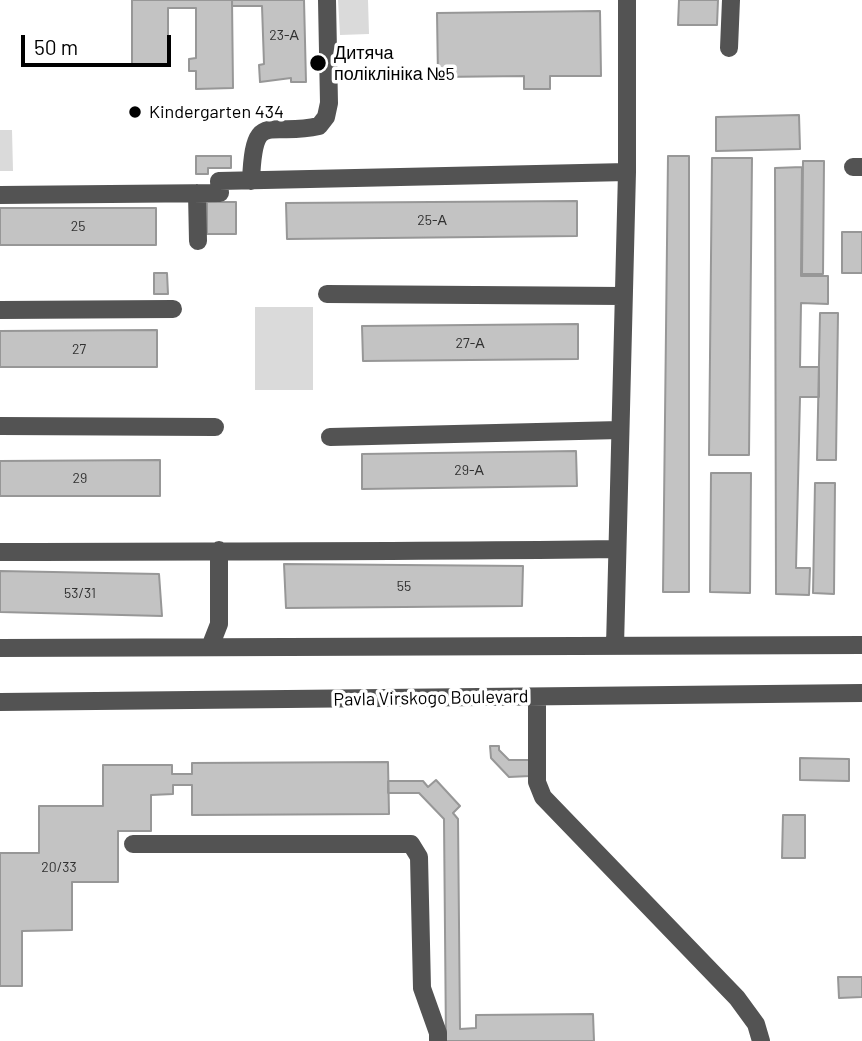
<!DOCTYPE html>
<meta charset="utf-8">
<style>
body{margin:0}
#map{position:relative;width:862px;height:1041px;overflow:hidden;background:#fff;font-family:Barlow,sans-serif}
canvas{display:block}
.scale{position:absolute;left:21px;top:35px;width:150px;height:32px;box-sizing:border-box;border:4px solid #000;border-top:0;padding-left:9px;font-size:21px;line-height:24px;white-space:nowrap;color:#000;-webkit-text-stroke:5px #fff;paint-order:stroke}
</style>
<div id="map">
<canvas width="862" height="1041"></canvas>
<div class="scale">50 m</div>
</div>
<script>
const ctx = document.querySelector('canvas').getContext('2d');
ctx.lineJoin = 'round';
function fill(path, color) { ctx.fillStyle = color; ctx.fill(path, 'evenodd'); }
function trace(path, color, width, dash) { ctx.strokeStyle = color; ctx.lineWidth = width; ctx.lineCap = dash ? 'butt' : 'round'; ctx.setLineDash(dash || []); ctx.stroke(path); }
function write(font, color, halo, rows, align = 'center') {
  ctx.font = font + ' Barlow,sans-serif'; ctx.lineWidth = 7; ctx.setLineDash([]); ctx.textBaseline = 'middle'; ctx.strokeStyle = halo; ctx.fillStyle = color; for (const [text, x, y, turn = 0] of rows) {
    ctx.save(); ctx.translate(x, y); ctx.rotate((+turn || 0) * Math.PI / 180); ctx.textAlign = isNaN(turn) ? turn : align; if (halo) ctx.strokeText(text, 0, 0); ctx.fillText(text, 0, 0); ctx.restore();
  }
}
fill(new Path2D(`
 M 338,0 L 368,0 L 369,34 L 340,35 Z
 M 0,130 L 12,130 L 13,171 L 0,171 Z
 M 255,307 L 313,307 L 313,390 L 255,390 Z`), '#dadada');
const building = new Path2D(`
 M 132,0 L 232,0 L 233,88 L 196,89 L 196,71 L 189,71 L 189,59 L 196,58 L 196,8 L 168,8 L 168,65 L 132,65 Z
 M 232,0 L 304,0 L 306,82 L 291,82 L 291,78 L 260,82 L 259,65 L 264,64 L 262,6 L 232,6 Z
 M 679,0 L 718,0 L 717,25 L 678,25 Z
 M 600,11 L 601,76 L 550,76 L 550,89 L 524,89 L 524,76 L 438,77 L 437,13 Z
 M 799,115 L 800,149 L 716,151 L 716,117 Z
 M 196,156 L 231,156 L 231,168 L 208,168 L 208,174 L 196,174 Z
 M 668,156 L 689,156 L 689,592 L 663,592 Z
 M 712,158 L 752,158 L 749,455 L 709,455 Z
 M 803,161 L 824,161 L 823,274 L 802,274 Z
 M 802,167 L 801,276 L 828,276 L 828,304 L 801,303 L 800,367 L 819,367 L 819,397 L 800,397 L 796,568 L 810,568 L 809,595 L 776,594 L 775,168 Z
 M 577,201 L 577,236 L 287,239 L 286,203 Z
 M 207,202 L 236,202 L 236,234 L 207,234 Z
 M 0,208 L 156,208 L 156,245 L 0,245 Z
 M 842,232 L 862,232 L 862,273 L 842,273 Z
 M 154,273 L 167,273 L 168,294 L 154,294 Z
 M 820,313 L 838,313 L 836,460 L 817,460 Z
 M 578,324 L 578,359 L 363,361 L 362,326 Z
 M 157,330 L 157,367 L 0,367 L 0,331 Z
 M 576,451 L 577,486 L 362,489 L 362,454 Z
 M 160,460 L 160,496 L 0,496 L 0,461 Z
 M 711,473 L 751,473 L 750,593 L 710,592 Z
 M 815,483 L 835,483 L 834,594 L 813,593 Z
 M 284,564 L 523,566 L 522,606 L 286,608 Z
 M 0,571 L 159,574 L 162,616 L 0,612 Z
 M 490,746 L 499,746 L 499,750 L 509,760 L 529,760 L 530,776 L 509,777 L 491,758 Z
 M 800,758 L 849,759 L 849,781 L 800,780 Z
 M 388,762 L 389,814 L 192,815 L 192,785 L 173,785 L 173,794 L 151,795 L 151,831 L 118,831 L 118,882 L 72,882 L 72,930 L 22,931 L 22,986 L 0,986 L 0,853 L 39,853 L 39,806 L 103,806 L 103,765 L 172,765 L 172,774 L 192,774 L 192,763 Z
 M 436,780 L 460,806 L 453,813 L 458,819 L 460,1029 L 476,1028 L 476,1015 L 593,1014 L 594,1041 L 446,1041 L 444,819 L 419,793 L 388,793 L 388,781 L 423,781 L 428,787 Z
 M 783,815 L 805,815 L 805,858 L 782,858 Z
 M 838,977 L 862,977 L 862,997 L 839,998 Z`);
fill(building, '#c3c3c3');
trace(building, '#979797', 2);
trace(new Path2D(`
 M 729,48 L 731,0
 M 853,167 L 862,167
 M 251,181 C 254,107 268,138 319,126 L 326,117 L 329,103 L 327,0
 M 197,193 L 198,241
 M 0,195 L 220,193 L 219,181 L 627,172
 M 327,294 L 623,296
 M 0,310 L 173,309
 M 0,426 L 215,427
 M 330,437 L 620,430
 M 0,552 C 206,551 411,552 616,549
 M 615,646 L 627,172 L 627,0
 M 210,647 L 219,624 L 219,550
 M 0,648 L 862,645
 M 537,697 L 537,782 L 543,797 L 737,998 L 756,1024 L 761,1041
 M 0,702 L 862,693
 M 133,844 L 411,844 L 419,857 L 422,988 L 438,1033 L 438,1041`), '#535353', 18);
for (const [x, y, r, color] of [
 [318,63,9,"#000"],
 [135,112,7,"#000"]
]) { const dot = new Path2D(); dot.arc(x, y, r, 0, 2 * Math.PI); ctx.fillStyle = color; ctx.fill(dot); trace(dot, '#fff', 2.5); }
write('14px', '#313131', null, [
 ["23-А",284,35],
 ["25-А",432,220],
 ["25",78,226],
 ["27-А",470,343],
 ["27",79,349],
 ["29-А",469,470],
 ["29",80,478],
 ["55",404,586],
 ["53/31",80,593],
 ["20/33",59,867]
]);
write('18px', '#000', '#fff', [
 ["Дитяча",334,53],
 ["поліклініка №5",334,74],
 ["Kindergarten 434",149,112]
], 'left');
write('18px', '#000', '#fff', [
 ["Pavla Virskogo Boulevard",431,698,-1]
]);
</script>
